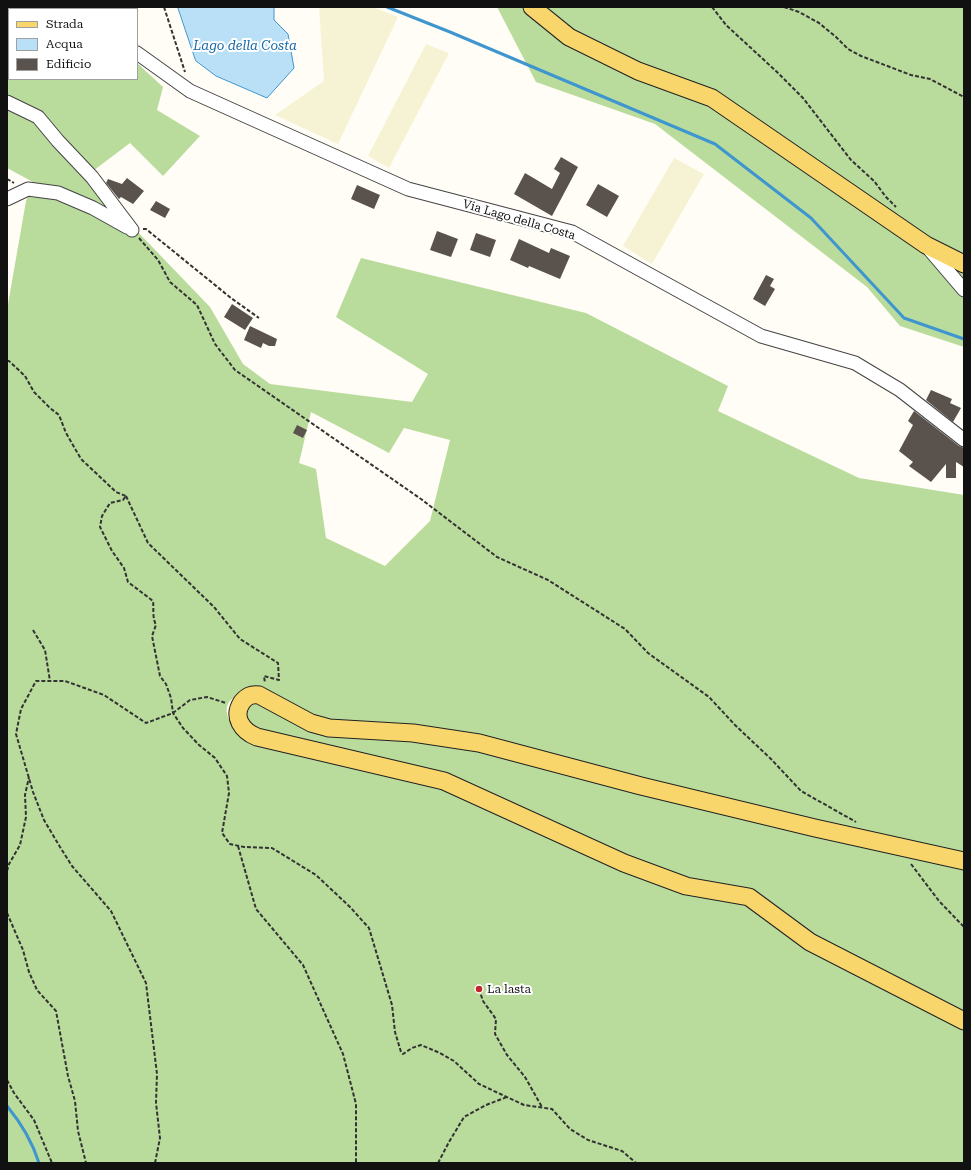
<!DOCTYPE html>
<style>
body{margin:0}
#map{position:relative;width:971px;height:1170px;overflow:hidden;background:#fffdf5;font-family:"Roboto Serif",serif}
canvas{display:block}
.frame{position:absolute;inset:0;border:8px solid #111;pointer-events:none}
.legend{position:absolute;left:8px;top:8px;width:130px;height:72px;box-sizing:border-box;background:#fff;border:1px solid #a0a0a0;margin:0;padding:5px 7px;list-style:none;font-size:12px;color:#111}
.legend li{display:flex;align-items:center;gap:8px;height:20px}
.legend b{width:20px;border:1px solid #a0a0a0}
</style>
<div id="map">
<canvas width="971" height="1170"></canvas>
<div class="frame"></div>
<ul class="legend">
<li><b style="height:5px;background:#f9d66b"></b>Strada</li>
<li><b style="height:11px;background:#b9e0f7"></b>Acqua</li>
<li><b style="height:11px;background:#5a524d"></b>Edificio</li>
</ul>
</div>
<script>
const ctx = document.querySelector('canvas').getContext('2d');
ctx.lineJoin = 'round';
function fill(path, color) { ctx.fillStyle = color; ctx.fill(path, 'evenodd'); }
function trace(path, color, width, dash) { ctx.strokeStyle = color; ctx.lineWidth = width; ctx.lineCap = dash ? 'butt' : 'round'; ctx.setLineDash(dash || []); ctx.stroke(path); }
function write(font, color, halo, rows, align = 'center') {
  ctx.font = font + ' "Roboto Serif",serif'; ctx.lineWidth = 4; ctx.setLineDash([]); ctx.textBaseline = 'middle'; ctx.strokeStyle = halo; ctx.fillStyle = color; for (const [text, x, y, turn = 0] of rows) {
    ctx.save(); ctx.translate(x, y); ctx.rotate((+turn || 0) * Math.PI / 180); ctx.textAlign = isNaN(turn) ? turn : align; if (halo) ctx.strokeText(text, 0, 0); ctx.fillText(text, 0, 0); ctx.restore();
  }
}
fill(new Path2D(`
 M 319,7 L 373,7 L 398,17 L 338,144 L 275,115 L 324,81 Z
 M 426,44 L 449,53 L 389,168 L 368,156 Z
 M 674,158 L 704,174 L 652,264 L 623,246 Z`), '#f6f3d4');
fill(new Path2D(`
 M 497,7 L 964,7 L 964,347 L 900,326 L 867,287 L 655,124 L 536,82 Z
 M 9,38 L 9,79 L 137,79 L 137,63 L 163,87 L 157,110 L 200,136 L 163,176 L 130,143 L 85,177 L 210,307 L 243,364 L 270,384 L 412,402 L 428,374 L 336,317 L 361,258 L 586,313 L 728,386 L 718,411 L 859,478 L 964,495 L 964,855 L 642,781 L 330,724 L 240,693 C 237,696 231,699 229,702 C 223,712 230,722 236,730 L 442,787 L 747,903 L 964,1029 L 964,1163 L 7,1163 L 7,310 L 26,201 L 33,182 L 7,168 L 7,39 ZM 311,412 L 389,453 L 404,428 L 450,440 L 430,521 L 385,566 L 326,538 L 316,469 L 299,463 Z
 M 253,702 L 264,702 L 288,718 L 477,749 L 964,868 L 964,1014 L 813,936 L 752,891 L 688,880 L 627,857 L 446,775 L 259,731 L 245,721 L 247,707 Z`), '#b9dc9c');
const water = new Path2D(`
 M 178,7 L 274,7 L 274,20 L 288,34 L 294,68 L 267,98 L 216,76 L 196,61 Z`);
fill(water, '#b9e0f7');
trace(water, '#3f96cf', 1);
trace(new Path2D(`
 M 387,7 L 450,32 L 715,144 L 811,218 L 904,318 L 964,339
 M 7,1106 C 22,1124 32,1141 39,1163`), '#3f96cf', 3);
fill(new Path2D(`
 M 561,157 L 578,167 L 552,216 L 514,194 L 525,173 L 552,189 L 560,173 L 554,169 Z
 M 127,178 L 144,191 L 133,204 L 121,197 L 119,199 L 106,183 L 108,179 L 122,184 Z
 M 598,184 L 619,196 L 607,217 L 586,205 Z
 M 357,185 L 380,195 L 374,209 L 351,199 Z
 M 156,201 L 170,209 L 165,218 L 150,210 Z
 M 437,231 L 458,239 L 451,257 L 430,250 Z
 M 476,233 L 496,240 L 490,257 L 470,250 Z
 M 519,239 L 549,253 L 551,248 L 570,256 L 560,279 L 529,266 L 528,268 L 510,260 Z
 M 766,275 L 774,279 L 770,286 L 775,289 L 765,306 L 753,299 Z
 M 232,304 L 253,318 L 245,330 L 224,317 Z
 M 250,326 L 277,339 L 275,346 L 269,346 L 263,343 L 261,348 L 244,340 Z
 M 931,390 L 952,399 L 950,403 L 961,408 L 953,422 L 926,400 Z
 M 914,411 L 959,446 L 964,448 L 964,467 L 956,462 L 956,478 L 946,478 L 946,464 L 931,482 L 909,466 L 913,462 L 899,451 L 913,425 L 908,421 Z
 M 297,425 L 307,430 L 303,438 L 293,433 Z`), '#5a524d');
const minor = new Path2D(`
 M 70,7 L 73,9
 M 137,53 L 190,91 L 408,189 L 572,232 L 761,336 L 855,363 L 900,390 L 964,440
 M 7,102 L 38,117 L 58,141 L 92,177 L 132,230
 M 7,199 L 28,189 L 58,193 L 93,208 L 127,227
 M 929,249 L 964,290`);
const major = new Path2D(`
 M 532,7 L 569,37 L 638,71 L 712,98 L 926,245 L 964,264
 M 964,861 L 815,828 L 641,786 L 479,743 L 413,733 L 329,728 L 311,723 L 259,695 C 251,694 247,696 242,702 C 232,717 242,731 257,737 L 444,781 L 624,863 L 686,886 L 749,897 L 810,942 L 964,1021`);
trace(minor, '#444', 15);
trace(major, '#222', 19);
trace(new Path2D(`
 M 164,7 L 185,72
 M 712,7 L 726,25 L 777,72 L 803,98 L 851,160 L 874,181 L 886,197 L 896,207
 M 784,7 L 799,12 L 819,23 L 836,37 L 848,49 L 861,56 L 911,75 L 930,79 L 964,97
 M 7,179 L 14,183
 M 143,229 L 146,229 L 231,298 L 259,318
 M 139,238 L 158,260 L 170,282 L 197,305 L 215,344 L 235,370 L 421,499 L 497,557 L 548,580 L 625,629 L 648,653 L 709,697 L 735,725 L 771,759 L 801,791 L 856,822
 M 7,361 L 9,361 L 25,376 L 34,392 L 50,408 L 59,415 L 66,433 L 81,459 L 116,492 L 126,496 L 123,500 L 110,503 L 102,516 L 100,527 L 112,551 L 124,568 L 128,582 L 153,601 C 154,609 152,617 156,625 L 152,636 L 160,676 L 166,684 L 171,698 L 173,713 L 183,728 L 199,745 L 215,758 L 227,776 L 229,793 L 222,833 L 230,844 L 244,847 L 272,848 L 316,875 L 350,907 L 369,928 L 392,1005 L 395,1032 L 401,1052 L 403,1054 L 412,1048 L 421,1045 L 440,1053 L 454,1061 L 479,1084 L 524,1105 L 552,1109 L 570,1129 L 588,1140 L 622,1151 L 636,1163
 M 126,496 L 148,543 L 214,607 L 240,639 L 278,663 L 279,680 L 264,676 L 265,683
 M 33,630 L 45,650 L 50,681
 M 238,846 L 256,909 L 303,965 L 343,1054 L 356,1104 L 356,1163
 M 911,864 L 939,901 L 964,927
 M 7,871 L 9,864 L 20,845 L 26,817 L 25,795 L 29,777
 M 7,913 L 23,950 L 29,972 L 37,990 L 56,1011 L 68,1076 L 75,1101 L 78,1131 L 86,1163
 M 479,989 L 483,1001 L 496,1019 L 495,1034 L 507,1055 L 525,1077 L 542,1107
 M 7,1080 L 14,1093 L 34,1120 L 52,1163
 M 155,1163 L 160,1138 L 156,1103 L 157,1074 L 146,983 L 111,911 L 72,866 L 60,847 L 44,820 L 33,792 L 16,734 L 21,709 L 36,681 L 65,681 L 104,695 L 146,723 L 173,713 L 190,700 L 207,697 L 226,703
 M 438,1163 L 449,1142 L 464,1117 L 486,1105 L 507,1097`), '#333', 2, [4, 2]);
trace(minor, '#fff', 13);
trace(major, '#f9d66b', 17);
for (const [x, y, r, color] of [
 [479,989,4,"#c4262e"]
]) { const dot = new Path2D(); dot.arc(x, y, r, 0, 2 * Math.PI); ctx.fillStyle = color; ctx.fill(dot); trace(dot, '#fff', 1.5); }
write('12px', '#111', '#fff', [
 ["Via Lago della Costa",519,220,16]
]);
write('12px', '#111', '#fff', [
 ["La lasta",487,989]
], 'left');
write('italic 13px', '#1768a6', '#fff', [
 ["Lago della Costa",245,46]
]);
</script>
